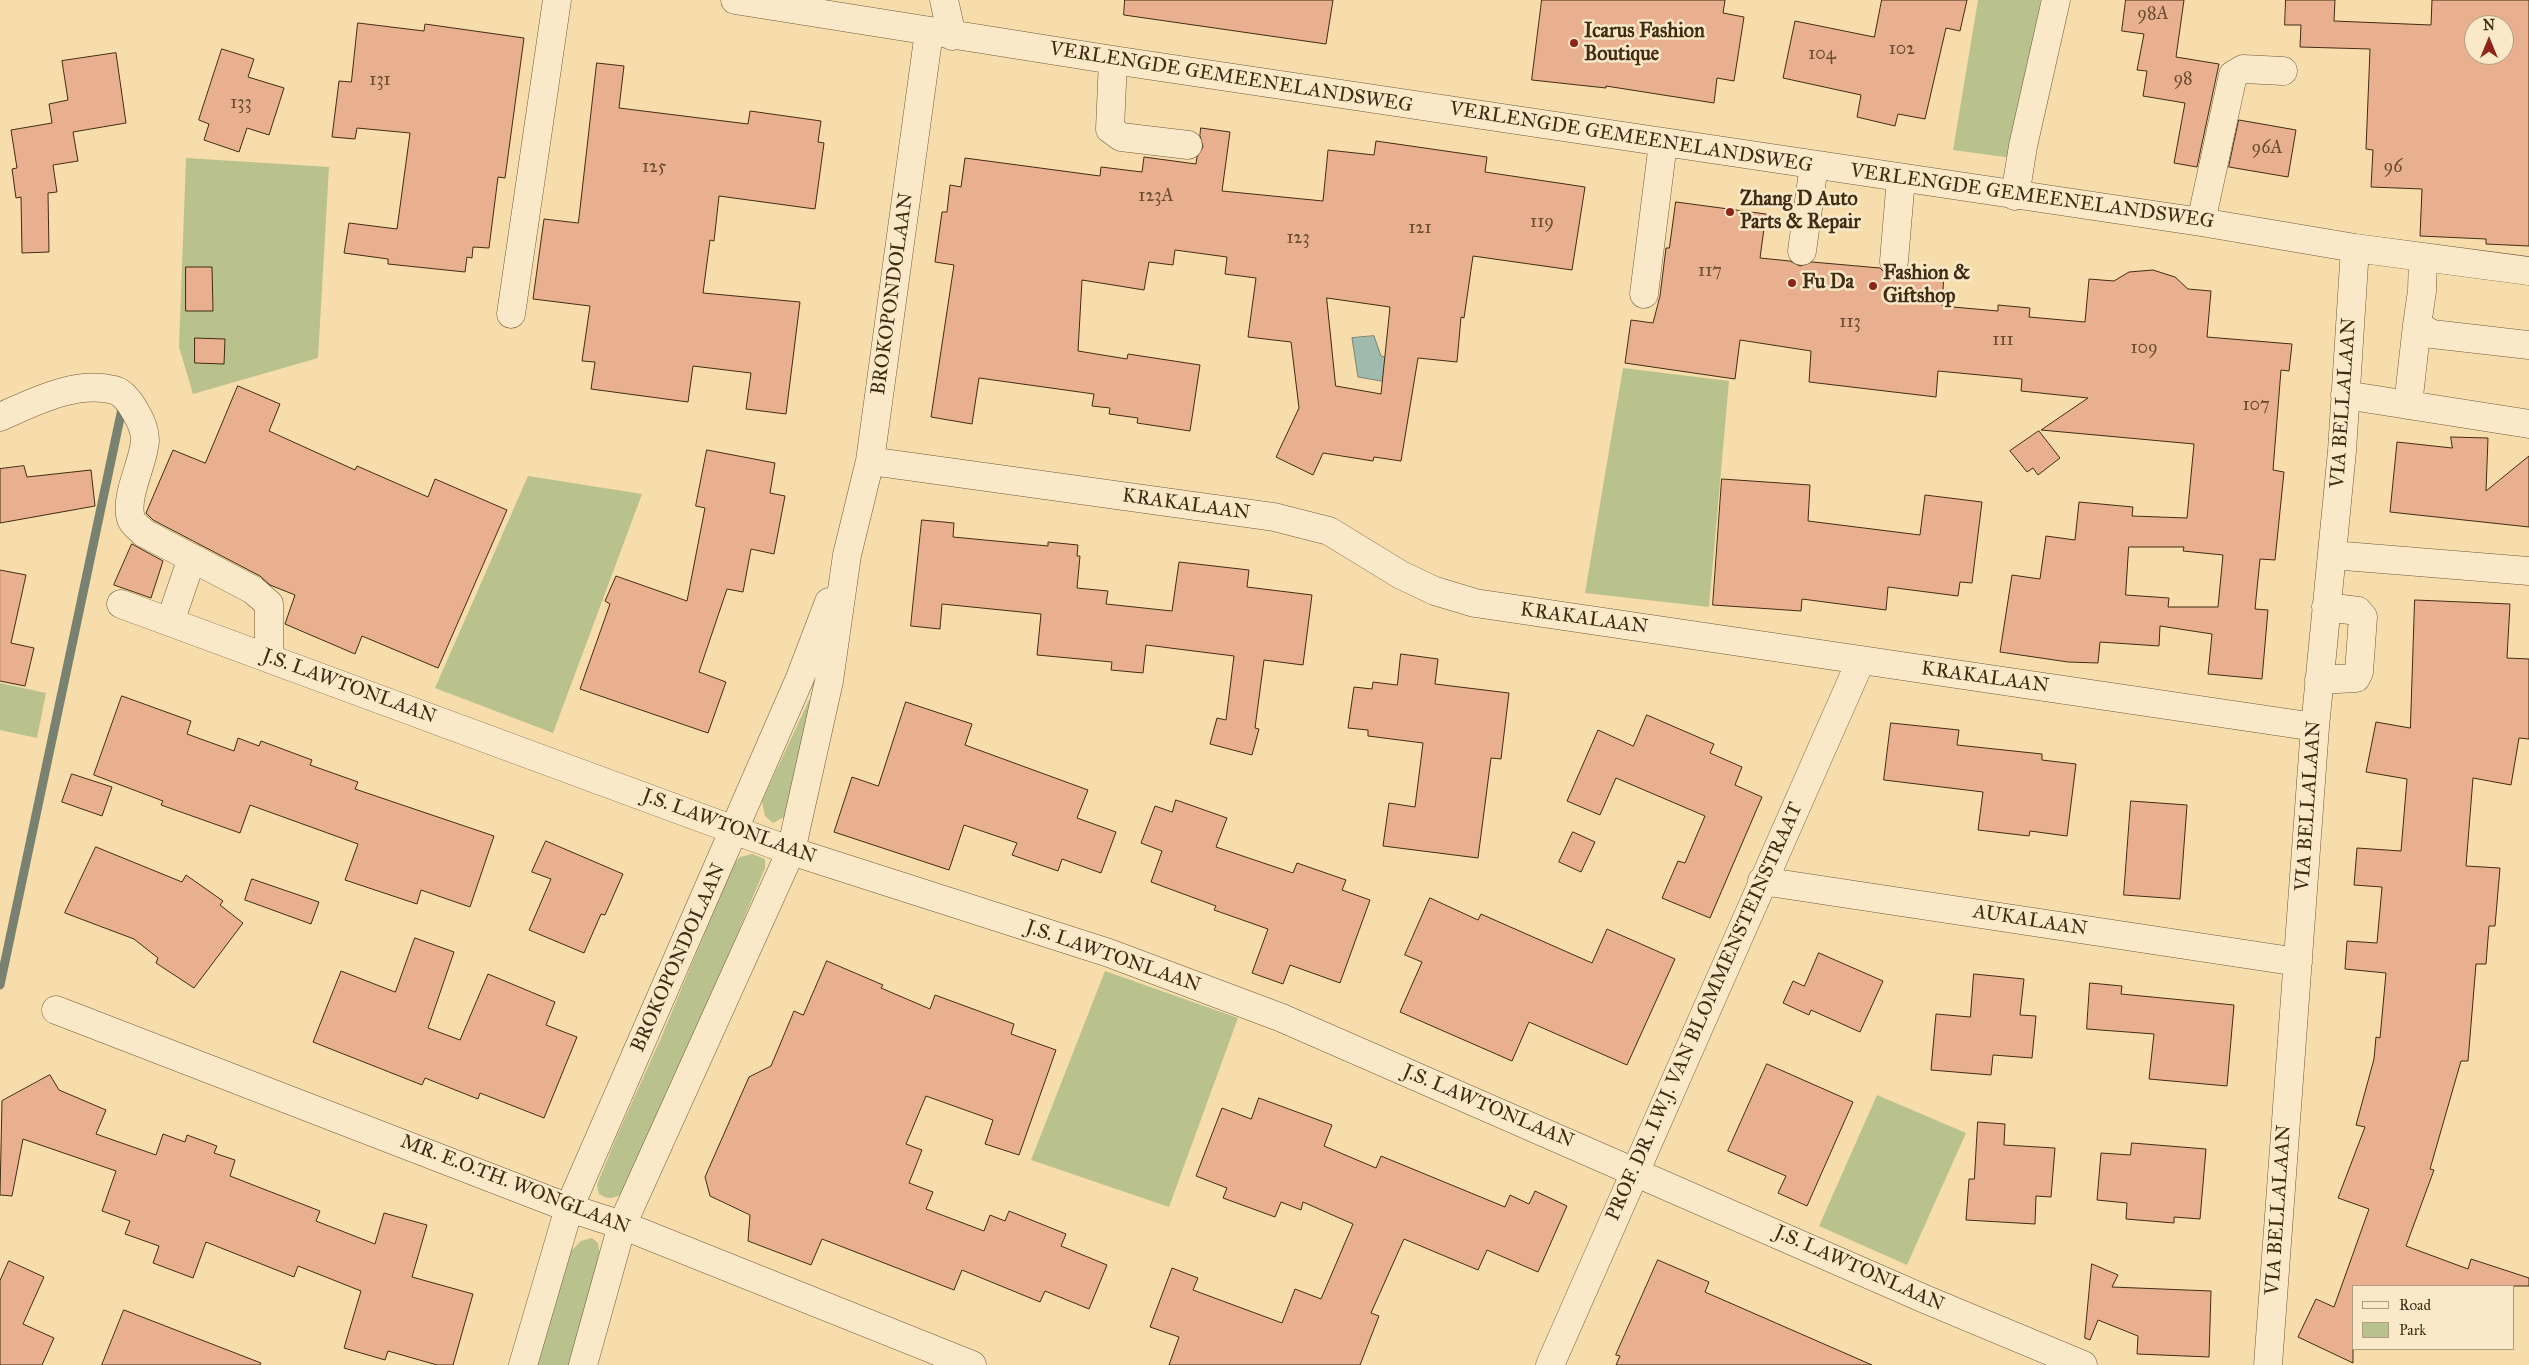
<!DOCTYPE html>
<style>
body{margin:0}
#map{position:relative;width:2529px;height:1365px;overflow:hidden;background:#f8ddac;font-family:"IM FELL Great Primer",serif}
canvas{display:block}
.legend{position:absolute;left:2352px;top:1285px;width:162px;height:65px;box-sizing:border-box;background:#fae9c9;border:1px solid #b09d80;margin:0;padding:6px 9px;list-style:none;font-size:15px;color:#412c12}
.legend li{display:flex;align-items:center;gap:10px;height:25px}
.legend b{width:25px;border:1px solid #b09d80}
.north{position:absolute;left:2464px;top:15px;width:50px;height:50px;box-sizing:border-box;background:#fae9c9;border:1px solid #b09d80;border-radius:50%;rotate:0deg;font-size:14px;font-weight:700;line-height:20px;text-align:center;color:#412c12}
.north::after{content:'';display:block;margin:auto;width:18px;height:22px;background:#8f2418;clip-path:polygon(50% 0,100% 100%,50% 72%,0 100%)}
</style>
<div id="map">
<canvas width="2529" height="1365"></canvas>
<ul class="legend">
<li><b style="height:6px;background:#fae9c9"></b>Road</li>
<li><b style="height:14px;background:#b9c28d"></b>Park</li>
</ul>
<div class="north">N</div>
</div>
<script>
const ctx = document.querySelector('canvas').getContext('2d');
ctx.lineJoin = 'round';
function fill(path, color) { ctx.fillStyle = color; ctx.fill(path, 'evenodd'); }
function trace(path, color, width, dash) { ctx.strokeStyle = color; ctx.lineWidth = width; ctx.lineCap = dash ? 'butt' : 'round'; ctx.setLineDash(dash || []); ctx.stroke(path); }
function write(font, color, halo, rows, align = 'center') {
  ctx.font = font + ' "IM FELL Great Primer",serif'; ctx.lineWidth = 5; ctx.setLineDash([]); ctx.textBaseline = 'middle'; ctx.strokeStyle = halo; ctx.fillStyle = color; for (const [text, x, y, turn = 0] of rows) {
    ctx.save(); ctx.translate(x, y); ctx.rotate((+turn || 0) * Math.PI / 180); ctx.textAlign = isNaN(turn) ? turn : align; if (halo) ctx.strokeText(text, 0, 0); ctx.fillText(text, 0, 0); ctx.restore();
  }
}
fill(new Path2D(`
 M 1978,0 L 2041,0 L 2012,158 L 1953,150 Z
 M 186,158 L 329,167 L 318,358 L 193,394 L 179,347 Z
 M 1623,368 L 1729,381 L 1709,607 L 1585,593 Z
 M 528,476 L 642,494 L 553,733 L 435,688 Z
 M 0,683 L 46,693 L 37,738 L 0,730 Z
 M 809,700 L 812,700 L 786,816 L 773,823 L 765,816 L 762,801 Z
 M 752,854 L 765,859 L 765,868 L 690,1048 L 625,1192 C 615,1198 609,1201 599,1194 L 597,1185 L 616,1138 L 661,1038 L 733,865 L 740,857 Z
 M 1105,971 L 1238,1018 L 1169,1207 L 1031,1160 Z
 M 1877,1095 L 1966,1133 L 1907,1265 L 1819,1226 Z
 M 592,1238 L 598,1243 L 600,1256 L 569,1365 L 538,1365 L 569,1253 L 581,1241 Z`), '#b9c28d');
const water = new Path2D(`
 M 1374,336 L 1381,356 L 1415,363 L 1410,386 L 1358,377 L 1352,338 Z`);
fill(water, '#9ebbae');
trace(water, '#798270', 1);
trace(new Path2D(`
 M 0,985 L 123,404`), '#798270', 9);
const building = new Path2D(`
 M 1125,0 L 1333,0 L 1326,44 L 1124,15 Z
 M 1542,0 L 1725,0 L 1723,13 L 1744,17 L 1734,81 L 1717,78 L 1714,103 L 1606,86 L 1606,88 L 1532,80 Z
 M 1882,0 L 1967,0 L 1960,31 L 1946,28 L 1925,119 L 1898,114 L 1895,126 L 1857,117 L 1861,95 L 1783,78 L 1795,21 L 1874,37 Z
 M 2126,0 L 2184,0 L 2176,57 L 2219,64 L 2197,167 L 2174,163 L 2185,103 L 2143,96 L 2147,71 L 2137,70 L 2144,34 L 2122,31 Z
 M 2286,0 L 2335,0 L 2334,21 L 2431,25 L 2432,0 L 2529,0 L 2529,246 L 2486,244 L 2486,239 L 2420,236 L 2422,189 L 2371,187 L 2373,150 L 2366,149 L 2370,49 L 2300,47 L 2301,25 L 2285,25 ZM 2474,25 L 2504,25 L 2504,55 L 2474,55 Z
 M 358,23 L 424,31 L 425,24 L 524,38 L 505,178 L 498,177 L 489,248 L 473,247 L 472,258 L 467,257 L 465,272 L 388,264 L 388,259 L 344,253 L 349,223 L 397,229 L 410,133 L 357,128 L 355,139 L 332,137 L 339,81 L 351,82 Z
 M 222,49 L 254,59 L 248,77 L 284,88 L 269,135 L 247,128 L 239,152 L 204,140 L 209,124 L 199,120 Z
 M 116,53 L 126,123 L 73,132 L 78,161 L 53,165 L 57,192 L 48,193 L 49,252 L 22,253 L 21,197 L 16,198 L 12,169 L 17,168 L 11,130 L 52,123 L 49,104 L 68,100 L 62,61 Z
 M 597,63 L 624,66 L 619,108 L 748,124 L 750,111 L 821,121 L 818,142 L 824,143 L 815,209 L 719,196 L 714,241 L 710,240 L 703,293 L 800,302 L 786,414 L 746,409 L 751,373 L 693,366 L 688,402 L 591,389 L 595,362 L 582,361 L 590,306 L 533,299 L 544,219 L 578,223 Z
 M 2239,120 L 2296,130 L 2288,177 L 2229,167 Z
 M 1201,128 L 1230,132 L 1222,191 L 1323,201 L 1328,150 L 1374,155 L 1376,141 L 1487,157 L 1485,172 L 1585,187 L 1572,270 L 1473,256 L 1464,318 L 1461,317 L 1457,362 L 1418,358 L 1401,461 L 1374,457 L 1373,461 L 1323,453 L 1313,475 L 1276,457 L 1299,408 L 1291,342 L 1248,337 L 1256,278 L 1225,274 L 1227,257 L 1175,250 L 1173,265 L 1149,262 L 1144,290 L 1082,280 L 1078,351 L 1127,359 L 1128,354 L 1200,365 L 1190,431 L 1137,423 L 1138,418 L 1109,414 L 1110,408 L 1092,406 L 1094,394 L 979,378 L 972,424 L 931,417 L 954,265 L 935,262 L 942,212 L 947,212 L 950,185 L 961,187 L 965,158 L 1100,176 L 1101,167 L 1142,172 L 1144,157 L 1196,164 L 1197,157 L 1203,147 L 1200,136 ZM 1327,298 L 1390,307 L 1381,394 L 1336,386 Z
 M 1676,202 L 1766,214 L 1760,258 L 1790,261 L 1800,266 L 1812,262 L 1880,268 L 1886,274 L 1893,277 L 1901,275 L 1907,270 L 1944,273 L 1942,306 L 1998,311 L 1998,305 L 2030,308 L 2029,317 L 2085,322 L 2089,279 L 2114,281 L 2129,272 L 2153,270 L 2175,277 L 2188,289 L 2211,291 L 2207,337 L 2292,344 L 2289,371 L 2281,370 L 2273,470 L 2284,472 L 2275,560 L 2260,559 L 2255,609 L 2268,610 L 2262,679 L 2208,674 L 2212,634 L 2160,626 L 2159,646 L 2100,642 L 2098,663 L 2068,662 L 2000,652 L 2012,575 L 2040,579 L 2046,536 L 2075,540 L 2079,502 L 2133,507 L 2132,516 L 2187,518 L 2194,444 L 2041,430 L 2088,398 L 2021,391 L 2022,379 L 1938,371 L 1936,397 L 1809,382 L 1811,351 L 1740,340 L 1735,379 L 1625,363 L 1631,320 L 1653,323 L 1660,296 L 1666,248 L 1669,248 ZM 2129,547 L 2184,547 L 2183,551 L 2223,555 L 2218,607 L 2168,607 L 2169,598 L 2126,595 Z
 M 186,267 L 212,267 L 213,311 L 186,311 Z
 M 195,338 L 225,339 L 224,364 L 195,363 Z
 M 238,386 L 280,404 L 269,431 L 355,470 L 357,466 L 428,497 L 435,479 L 507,510 L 438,668 L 362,636 L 355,654 L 285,624 L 295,595 L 270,585 L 260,576 L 153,520 L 146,513 L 173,450 L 205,463 Z
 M 2039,431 L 2060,458 L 2038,475 L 2033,468 L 2027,472 L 2010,451 Z
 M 2451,437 L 2488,438 L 2486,491 L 2529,456 L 2529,527 L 2390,512 L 2397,442 L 2452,448 Z
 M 707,450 L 775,463 L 770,493 L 785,496 L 774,554 L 751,549 L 743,592 L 727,589 L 699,672 L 726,682 L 708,733 L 580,689 L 610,604 L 605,601 L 616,576 L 687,601 L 705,508 L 696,506 Z
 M 24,466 L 27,477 L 91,470 L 95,506 L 0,523 L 0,469 Z
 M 1722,479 L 1810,485 L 1808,521 L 1920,535 L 1925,495 L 1982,502 L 1972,583 L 1960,582 L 1958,596 L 1888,587 L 1886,610 L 1802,599 L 1801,611 L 1713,605 Z
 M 922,520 L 954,523 L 953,537 L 1048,546 L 1048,542 L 1078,545 L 1077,556 L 1080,556 L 1077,588 L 1108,591 L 1106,604 L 1172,611 L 1179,562 L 1249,570 L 1247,587 L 1312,595 L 1303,665 L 1264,660 L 1255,728 L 1259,729 L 1252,755 L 1210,744 L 1217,718 L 1226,720 L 1234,656 L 1146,645 L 1143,673 L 1111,670 L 1112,662 L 1037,655 L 1041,614 L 942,604 L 940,629 L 911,626 Z
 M 132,544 L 163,561 L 151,598 L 114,585 Z
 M 0,570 L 26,575 L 11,643 L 34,648 L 25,686 L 0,681 Z
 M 2415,600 L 2510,604 L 2507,658 L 2529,659 L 2529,739 L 2519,738 L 2511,785 L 2473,778 L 2466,866 L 2500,868 L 2495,926 L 2489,926 L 2486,964 L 2476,964 L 2468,1061 L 2461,1061 L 2430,1169 L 2434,1170 L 2406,1246 L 2468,1269 L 2471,1259 L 2529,1278 L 2529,1286 L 2353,1286 L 2353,1363 L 2298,1337 L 2316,1299 L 2334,1307 L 2369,1209 L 2338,1198 L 2365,1127 L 2356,1125 L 2374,1059 L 2376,1037 L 2380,1038 L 2386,973 L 2345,969 L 2347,941 L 2377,943 L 2382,887 L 2354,885 L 2357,848 L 2401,851 L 2407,779 L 2366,772 L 2376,722 L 2410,728 Z
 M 1401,654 L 1438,659 L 1435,684 L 1509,693 L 1501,759 L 1491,758 L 1478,858 L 1383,846 L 1389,803 L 1415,807 L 1423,743 L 1368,736 L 1368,730 L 1348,728 L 1354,687 L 1372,689 L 1373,682 L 1397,685 Z
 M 122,696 L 191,721 L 187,734 L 234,751 L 238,738 L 259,746 L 261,741 L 312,760 L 310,765 L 358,782 L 355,789 L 494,836 L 470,907 L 421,890 L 417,904 L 345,880 L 358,844 L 250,805 L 240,833 L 161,805 L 163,801 L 94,775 Z
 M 906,702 L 972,724 L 965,745 L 1088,790 L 1077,818 L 1116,832 L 1101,873 L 1062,859 L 1058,871 L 1012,855 L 1017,843 L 964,825 L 949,870 L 834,832 L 852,777 L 878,786 Z
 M 1647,715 L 1714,744 L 1710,753 L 1742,767 L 1735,785 L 1762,797 L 1710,918 L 1662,898 L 1678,861 L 1685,863 L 1705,816 L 1616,778 L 1600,815 L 1567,801 L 1598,730 L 1633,746 Z
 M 1891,723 L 1959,730 L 1957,745 L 2042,754 L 2042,760 L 2076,764 L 2067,836 L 2030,831 L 2029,836 L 1978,830 L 1983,792 L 1884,780 Z
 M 72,774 L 112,787 L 102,816 L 62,802 Z
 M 1176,800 L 1227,818 L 1216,847 L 1293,873 L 1297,863 L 1346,880 L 1342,890 L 1370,900 L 1340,983 L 1290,965 L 1283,984 L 1252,973 L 1268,929 L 1214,910 L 1216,906 L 1151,882 L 1162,851 L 1141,843 L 1155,806 L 1172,812 Z
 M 2131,801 L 2187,805 L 2180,899 L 2124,895 Z
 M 1573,832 L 1595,842 L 1581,872 L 1559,862 Z
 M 546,841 L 623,874 L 605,915 L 601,914 L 584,953 L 529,930 L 551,879 L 532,872 Z
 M 96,847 L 182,882 L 186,875 L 223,901 L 220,905 L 243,923 L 194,988 L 156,963 L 158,958 L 134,939 L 65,913 Z
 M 252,879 L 319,902 L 311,924 L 245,900 Z
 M 1430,898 L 1478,920 L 1481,914 L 1592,963 L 1607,929 L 1675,959 L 1627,1065 L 1529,1022 L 1512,1061 L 1400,1012 L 1422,962 L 1405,955 Z
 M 415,938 L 454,952 L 428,1028 L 460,1040 L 488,974 L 555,1002 L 546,1025 L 577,1037 L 544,1118 L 480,1093 L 478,1099 L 425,1078 L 422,1085 L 313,1042 L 341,971 L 395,992 Z
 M 1819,953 L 1883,981 L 1860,1032 L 1811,1010 L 1809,1015 L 1783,1003 L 1793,981 L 1804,986 Z
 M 827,961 L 883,985 L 881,988 L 930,1009 L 935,995 L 1014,1024 L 1011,1034 L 1056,1050 L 1019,1155 L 985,1144 L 993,1120 L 926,1096 L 906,1144 L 922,1150 L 909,1183 L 933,1192 L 926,1209 L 984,1231 L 990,1215 L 1005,1221 L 1009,1211 L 1066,1234 L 1061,1246 L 1107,1265 L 1089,1309 L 1045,1291 L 1040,1302 L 962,1270 L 954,1290 L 822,1239 L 811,1265 L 748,1241 L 750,1215 L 710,1196 L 705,1177 L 749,1077 L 771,1066 L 794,1011 L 803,1015 Z
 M 1974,974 L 2024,979 L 2020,1015 L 2036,1016 L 2032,1058 L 1993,1055 L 1991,1075 L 1931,1070 L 1936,1014 L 1970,1017 Z
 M 2090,983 L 2122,986 L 2121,994 L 2234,1005 L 2227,1086 L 2149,1079 L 2154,1034 L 2087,1029 Z
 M 1767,1064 L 1853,1102 L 1807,1206 L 1778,1193 L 1786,1176 L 1728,1151 Z
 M 50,1075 L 59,1090 L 106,1110 L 96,1134 L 156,1155 L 163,1134 L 185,1142 L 187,1135 L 217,1146 L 214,1153 L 235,1160 L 230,1176 L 320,1211 L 316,1221 L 375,1244 L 384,1213 L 427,1225 L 412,1277 L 473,1294 L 453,1365 L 437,1365 L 388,1351 L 385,1360 L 344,1348 L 361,1291 L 298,1266 L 294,1277 L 206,1242 L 193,1278 L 153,1263 L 159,1246 L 125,1234 L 130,1221 L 102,1211 L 116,1171 L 23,1139 L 12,1196 L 0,1195 L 2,1101 Z
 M 1259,1098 L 1332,1125 L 1324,1146 L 1376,1168 L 1381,1156 L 1505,1207 L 1510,1195 L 1529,1204 L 1535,1191 L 1567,1206 L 1538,1272 L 1487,1250 L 1478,1270 L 1404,1239 L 1371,1313 L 1379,1316 L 1360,1365 L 1169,1365 L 1179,1337 L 1150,1327 L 1172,1268 L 1198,1278 L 1193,1290 L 1282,1323 L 1295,1289 L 1321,1299 L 1353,1224 L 1303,1202 L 1301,1210 L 1281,1202 L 1275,1217 L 1223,1198 L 1227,1188 L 1196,1176 L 1222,1108 L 1251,1119 Z
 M 1978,1122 L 2005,1124 L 2004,1145 L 2055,1148 L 2051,1197 L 2036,1196 L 2035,1224 L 1966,1220 L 1969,1179 L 1974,1179 Z
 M 2132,1143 L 2206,1149 L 2200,1219 L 2174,1217 L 2174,1223 L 2126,1219 L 2127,1203 L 2097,1200 L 2101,1153 L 2130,1155 Z
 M 1658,1260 L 1709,1282 L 1705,1292 L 1872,1365 L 1616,1365 L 1620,1356 L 1616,1355 Z
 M 9,1261 L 44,1277 L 23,1324 L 54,1338 L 42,1365 L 0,1365 L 0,1281 Z
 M 2092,1264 L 2118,1275 L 2112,1287 L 2211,1291 L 2209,1357 L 2137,1354 L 2138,1336 L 2098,1320 L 2090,1340 L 2085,1338 Z
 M 124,1310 L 261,1363 L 260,1365 L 102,1365 Z`);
fill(building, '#e9b08f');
trace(building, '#412c12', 1);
const minor = new Path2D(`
 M 735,0 L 1113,60 L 2201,222 L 2355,248 L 2529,271
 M 944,0 L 952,36
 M 1113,60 L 1110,129 L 1121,137 L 1188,145
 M 2015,196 L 2023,146 L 2056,0
 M 2201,222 L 2233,75 L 2243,69 L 2283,71
 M 1802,251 L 1814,165
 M 2423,257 L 2422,291 L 2417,325 L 2432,334 L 2529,345
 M 1894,261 L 1901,178
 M 1644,294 L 1663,143
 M 511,314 L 557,0
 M 2345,395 L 2529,424
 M 2408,405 L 2417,325
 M 0,417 C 34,402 76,380 114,390 C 123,392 131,404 135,411 C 140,419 145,430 145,440 C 144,463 124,496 131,519 C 133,524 140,529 144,533 L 253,590 L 269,604 L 269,658
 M 870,461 L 1274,517 L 1329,531 L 1401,575 L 1435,591 L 1475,603 L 2315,727
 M 2332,555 L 2529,571
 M 121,604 L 791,851 L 1109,953 L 1282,1018 L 1927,1300 L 2083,1365
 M 170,622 L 192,558
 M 2319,680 L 2356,678 L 2359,672 L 2363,617 L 2358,611 L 2326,607
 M 1762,881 L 2298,962
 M 56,1010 L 569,1208 L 622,1225 L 972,1365
 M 523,1365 L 569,1208 L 800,678 L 829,602
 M 583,1365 L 622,1225 L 791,851 L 829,681 L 847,555 L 870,461 L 929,32
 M 1550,1365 L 1861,660
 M 2268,1365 L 2315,727 L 2342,451 L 2355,248`);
trace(minor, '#6f5838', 29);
trace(minor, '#fae9c9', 28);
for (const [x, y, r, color] of [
 [1574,43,5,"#8f2418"],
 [1730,212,5,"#8f2418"],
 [1792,283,5,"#8f2418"],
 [1873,286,5,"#8f2418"]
]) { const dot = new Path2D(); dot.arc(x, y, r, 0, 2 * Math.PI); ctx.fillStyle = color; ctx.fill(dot); trace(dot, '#fae9c9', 2); }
write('18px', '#6b4d31', null, [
 ["98A",2153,15],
 ["102",1902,50],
 ["104",1822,55],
 ["98",2183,80],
 ["131",380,81],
 ["133",241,104],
 ["96A",2267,149],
 ["125",654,168],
 ["96",2393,168],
 ["123A",1156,197],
 ["119",1542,223],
 ["121",1420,229],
 ["123",1298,239],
 ["117",1710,272],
 ["113",1850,323],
 ["111",2003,341],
 ["109",2144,349],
 ["107",2256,406]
]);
write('bold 20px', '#412c12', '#fae9c9', [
 ["Icarus Fashion",1584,32],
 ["Boutique",1584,55],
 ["Zhang D Auto",1740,200],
 ["Parts & Repair",1740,223],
 ["Fashion &",1883,274],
 ["Giftshop",1883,297],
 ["Fu Da",1802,283]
], 'left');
write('20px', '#412c12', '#fae9c9', [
 ["VERLENGDE GEMEENELANDSWEG",1231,78,9],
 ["VERLENGDE GEMEENELANDSWEG",1631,138,9],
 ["VERLENGDE GEMEENELANDSWEG",2032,197,8],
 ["BROKOPONDOLAAN",893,294,-82],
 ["VIA BELLALAAN",2344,403,-86],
 ["KRAKALAAN",1186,505,8],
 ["KRAKALAAN",1584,619,8],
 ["KRAKALAAN",1985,678,8],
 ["J.S. LAWTONLAAN",349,687,20],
 ["VIA BELLALAAN",2309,806,-86],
 ["J.S. LAWTONLAAN",729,827,20],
 ["AUKALAAN",2030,921,9],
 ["J.S. LAWTONLAAN",1113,957,19],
 ["BROKOPONDOLAAN",679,958,-66],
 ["PROF. DR. I.W.J. VAN BLOMMENSTEINSTRAAT",1705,1012,-66],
 ["J.S. LAWTONLAAN",1488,1107,23],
 ["MR. E.O.TH. WONGLAAN",515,1185,21],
 ["VIA BELLALAAN",2279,1210,-86],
 ["J.S. LAWTONLAAN",1859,1269,24]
]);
</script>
